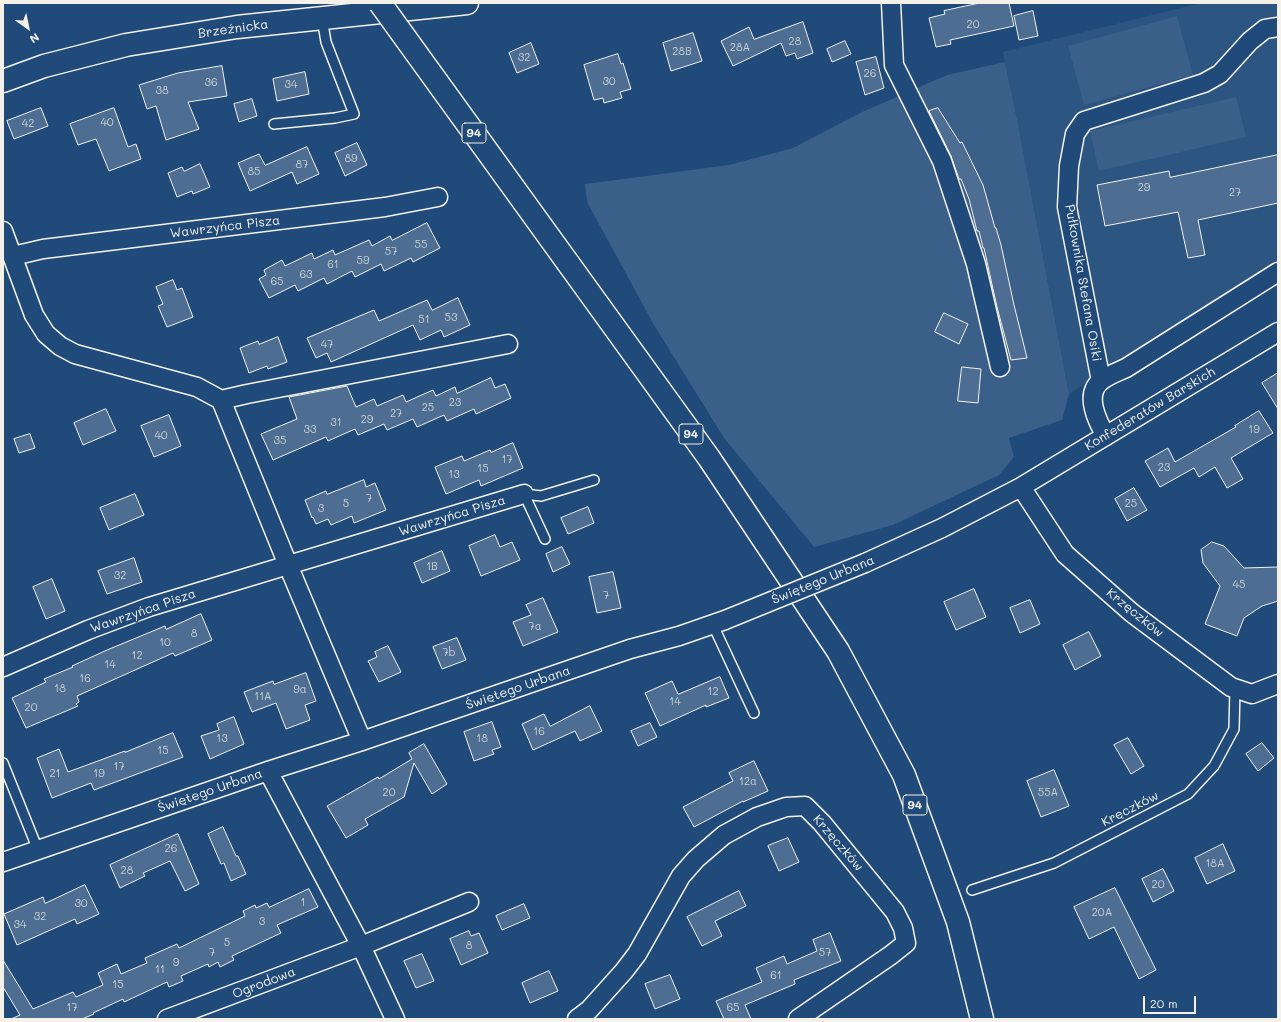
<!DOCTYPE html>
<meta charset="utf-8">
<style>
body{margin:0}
#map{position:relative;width:1281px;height:1022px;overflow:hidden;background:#1f4a7a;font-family:Mali,sans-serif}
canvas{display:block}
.frame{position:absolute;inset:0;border:4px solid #f4f1e8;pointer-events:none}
.north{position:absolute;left:8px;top:8px;width:40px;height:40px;-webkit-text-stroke:3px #1f4a7a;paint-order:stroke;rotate:147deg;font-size:11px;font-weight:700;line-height:16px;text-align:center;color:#f4f1e8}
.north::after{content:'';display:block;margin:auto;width:14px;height:18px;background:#f4f1e8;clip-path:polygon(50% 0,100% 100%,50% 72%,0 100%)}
.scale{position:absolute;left:1143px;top:996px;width:53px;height:18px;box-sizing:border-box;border:2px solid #f4f1e8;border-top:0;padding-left:5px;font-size:12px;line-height:14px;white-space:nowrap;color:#f4f1e8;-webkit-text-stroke:3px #1f4a7a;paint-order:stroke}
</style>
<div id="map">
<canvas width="1281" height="1022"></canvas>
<div class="frame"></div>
<div class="north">N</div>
<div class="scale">20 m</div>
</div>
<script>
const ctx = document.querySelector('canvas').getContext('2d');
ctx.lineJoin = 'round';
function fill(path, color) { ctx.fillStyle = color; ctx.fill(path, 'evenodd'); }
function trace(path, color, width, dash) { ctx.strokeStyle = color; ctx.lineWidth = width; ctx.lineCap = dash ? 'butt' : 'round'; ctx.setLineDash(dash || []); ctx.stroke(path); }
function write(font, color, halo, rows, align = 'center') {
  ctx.font = font + ' Mali,sans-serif'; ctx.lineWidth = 3; ctx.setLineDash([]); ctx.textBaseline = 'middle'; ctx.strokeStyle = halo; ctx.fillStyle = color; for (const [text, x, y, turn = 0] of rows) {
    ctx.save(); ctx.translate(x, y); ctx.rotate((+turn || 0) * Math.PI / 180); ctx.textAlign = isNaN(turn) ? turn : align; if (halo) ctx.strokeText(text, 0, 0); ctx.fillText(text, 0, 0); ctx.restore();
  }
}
fill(new Path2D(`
 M 1201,3 L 1278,3 L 1278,266 L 1069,394 L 1018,124 L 1003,52 Z`), '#2d5581');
fill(new Path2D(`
 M 1177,16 L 1193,75 L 1084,105 L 1068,46 Z
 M 1005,62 L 1018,124 L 1069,394 L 1062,420 L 1009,438 L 1014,457 L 999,475 L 893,525 L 814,547 L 724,438 L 654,325 L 587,202 L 585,184 L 729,165 L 793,148 L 860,113 L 947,75 Z
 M 1236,97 L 1246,137 L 1099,171 L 1090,131 Z`), '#3a5f88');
const building = new Path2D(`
 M 980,3 L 1009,3 L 1014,26 L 950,40 L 951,44 L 936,47 L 929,18 L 945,14 L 944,11 Z
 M 1033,11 L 1038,36 L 1019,40 L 1014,16 Z
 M 803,22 L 813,53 L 797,59 L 795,53 L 786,56 L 781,43 L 733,66 L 721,41 L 749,27 L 754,39 Z
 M 693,33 L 702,61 L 671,71 L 663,43 Z
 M 845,41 L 851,54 L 832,62 L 827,49 Z
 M 531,43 L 539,64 L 517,73 L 509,53 Z
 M 618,54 L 621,64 L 623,63 L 631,89 L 620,92 L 622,98 L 604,103 L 603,98 L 594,100 L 584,65 Z
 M 876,57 L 884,88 L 865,95 L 856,62 Z
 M 222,66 L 227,96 L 188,102 L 199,129 L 166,140 L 156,106 L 147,109 L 139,85 L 178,73 Z
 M 305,72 L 309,94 L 277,101 L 273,79 Z
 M 252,99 L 257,116 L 239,122 L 234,104 Z
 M 41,108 L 48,126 L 14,139 L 7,121 Z
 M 114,108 L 128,147 L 136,144 L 141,159 L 109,171 L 96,139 L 78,145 L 70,124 Z
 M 938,108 L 960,143 L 962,142 L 983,185 L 995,228 L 996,228 L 1001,245 L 1014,305 L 1027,358 L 1011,360 L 997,307 L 984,248 L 983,248 L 979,231 L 977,231 L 969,199 L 961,179 L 959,179 L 951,156 L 929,111 Z
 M 357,143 L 367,165 L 345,176 L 335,153 Z
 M 307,147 L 319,174 L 297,184 L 292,172 L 250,191 L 238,163 L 259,154 L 265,165 Z
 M 1278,155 L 1278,203 L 1198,220 L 1205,255 L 1188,258 L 1178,212 L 1105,226 L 1097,185 L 1169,171 L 1170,177 Z
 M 200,164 L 210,187 L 193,194 L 192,191 L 177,197 L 168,173 L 182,167 L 184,171 Z
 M 427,223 L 440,248 L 413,262 L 411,258 L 384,271 L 381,264 L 355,277 L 352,271 L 327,284 L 324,278 L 298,291 L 295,285 L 269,298 L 259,279 L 266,275 L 264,270 L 282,260 L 285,266 L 312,253 L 314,259 L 333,250 L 335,255 L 369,240 L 372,246 L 390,236 L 392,240 Z
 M 173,280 L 177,290 L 182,288 L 193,317 L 167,327 L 158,306 L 163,304 L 156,287 Z
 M 458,298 L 470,325 L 444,337 L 441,330 L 420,340 L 413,325 L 331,362 L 327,353 L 316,358 L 307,338 L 374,310 L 379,321 L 427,300 L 432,310 Z
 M 944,313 L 968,324 L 959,344 L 935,332 Z
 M 278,337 L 287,362 L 268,369 L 267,366 L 249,373 L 240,348 L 258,341 L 259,344 Z
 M 962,367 L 981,369 L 978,403 L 958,401 Z
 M 1278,373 L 1278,409 L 1262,383 Z
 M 491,378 L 495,388 L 505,384 L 511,398 L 476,414 L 474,409 L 447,421 L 444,415 L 417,427 L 413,419 L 387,430 L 384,424 L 358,435 L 355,429 L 328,441 L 326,437 L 273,460 L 261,434 L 297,419 L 289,397 L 347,386 L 356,407 L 374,399 L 377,406 L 403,395 L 406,402 L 433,390 L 436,396 L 455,387 L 457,393 Z
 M 106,409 L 116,431 L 83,445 L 74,423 Z
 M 1259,411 L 1273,433 L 1231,458 L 1243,479 L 1227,488 L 1215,467 L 1199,477 L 1194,468 L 1160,487 L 1145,461 L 1168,448 L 1175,462 L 1236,427 L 1235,426 Z
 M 169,415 L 181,446 L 154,457 L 141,426 Z
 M 30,434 L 35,448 L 19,453 L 14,439 Z
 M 513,443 L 523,468 L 481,486 L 479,480 L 446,494 L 435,467 L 462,456 L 464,461 L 490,450 L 491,452 Z
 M 364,480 L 366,487 L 375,483 L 386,510 L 354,523 L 352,516 L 331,525 L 328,519 L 316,524 L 313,517 L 312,518 L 305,500 L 326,491 L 327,494 Z
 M 1134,488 L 1147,510 L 1127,521 L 1115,499 Z
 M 135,494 L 144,515 L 109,530 L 100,508 Z
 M 588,507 L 594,523 L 568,534 L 561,518 Z
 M 495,535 L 500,547 L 512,542 L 520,560 L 481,576 L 469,546 Z
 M 1212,542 L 1224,546 L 1244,568 L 1278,567 L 1278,601 L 1262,606 L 1244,618 L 1237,636 L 1205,624 L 1220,586 L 1203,563 L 1201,550 Z
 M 562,547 L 570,564 L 553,572 L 546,554 Z
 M 442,551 L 450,571 L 422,583 L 414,563 Z
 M 134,558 L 142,582 L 107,594 L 98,571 Z
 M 613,572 L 621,608 L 597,613 L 589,577 Z
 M 52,579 L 65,611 L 46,619 L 33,587 Z
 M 974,589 L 986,617 L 956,630 L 944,602 Z
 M 543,598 L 558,632 L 523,646 L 513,622 L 531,615 L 526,605 Z
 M 1030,600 L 1040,624 L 1020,633 L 1010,608 Z
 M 201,614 L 212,640 L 175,656 L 173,653 L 77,696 L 79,702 L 76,704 L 78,706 L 26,728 L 12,698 L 46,682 L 44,679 L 73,667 L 72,666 L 107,650 L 165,626 L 166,629 Z
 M 1089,632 L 1101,656 L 1075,670 L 1063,645 Z
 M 457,638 L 466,660 L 442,669 L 433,647 Z
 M 388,646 L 401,672 L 379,682 L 368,661 L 377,657 L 375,652 Z
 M 306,673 L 316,701 L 305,705 L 310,720 L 286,729 L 276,703 L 252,712 L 244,692 L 273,681 L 274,684 Z
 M 720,677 L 729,698 L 706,707 L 706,705 L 660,726 L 645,693 L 672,681 L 678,694 Z
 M 590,706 L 602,731 L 580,741 L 575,731 L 533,750 L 522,724 L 544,714 L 550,726 Z
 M 234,717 L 244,744 L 210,759 L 201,736 L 219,730 L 217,724 Z
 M 492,722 L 501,747 L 492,750 L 494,754 L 474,761 L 464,732 Z
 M 650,723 L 657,737 L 638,746 L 631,731 Z
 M 173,733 L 183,757 L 94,790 L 91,783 L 52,798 L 37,758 L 59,749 L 68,772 L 125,751 L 125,752 Z
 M 1128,738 L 1144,766 L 1131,774 L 1114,745 Z
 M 1262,743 L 1274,758 L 1258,771 L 1246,754 Z
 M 424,744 L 447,784 L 432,794 L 414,763 L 404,797 L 365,819 L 368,825 L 346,838 L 327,806 L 378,777 L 379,779 L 412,759 L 409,753 Z
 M 754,761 L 768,791 L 743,802 L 743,801 L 694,827 L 683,807 L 733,781 L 729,773 Z
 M 1054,770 L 1069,806 L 1041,817 L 1027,781 Z
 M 223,827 L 236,856 L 238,856 L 246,874 L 231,881 L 224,863 L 221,864 L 208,834 Z
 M 178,834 L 199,884 L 185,891 L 170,861 L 143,873 L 145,876 L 120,888 L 110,865 Z
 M 788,838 L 799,862 L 779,871 L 768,846 Z
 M 1223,844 L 1235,871 L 1207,884 L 1195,858 Z
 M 1163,869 L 1174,891 L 1153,902 L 1142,879 Z
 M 85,885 L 99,914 L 77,924 L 75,919 L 17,945 L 4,914 L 43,897 L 45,903 Z
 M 1115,888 L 1156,970 L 1139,979 L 1114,927 L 1089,939 L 1074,907 Z
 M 309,889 L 318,907 L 277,925 L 281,933 L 232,956 L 234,960 L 220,967 L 218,962 L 209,967 L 208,964 L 181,976 L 183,981 L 169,987 L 167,982 L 124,1002 L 123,999 L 93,1013 L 94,1014 L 82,1019 L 11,1019 L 20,1015 L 3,987 L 3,960 L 33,1009 L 73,992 L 76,997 L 103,985 L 98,973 L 117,964 L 121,974 L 147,963 L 145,958 L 177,944 L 179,948 L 245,916 L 243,911 L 255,905 L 256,908 L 267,903 L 269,907 Z
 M 739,891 L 746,906 L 715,921 L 722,936 L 702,946 L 687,917 Z
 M 524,904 L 530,918 L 502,930 L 496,916 Z
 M 469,931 L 471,936 L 479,933 L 488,953 L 461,965 L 450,939 Z
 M 830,933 L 841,961 L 794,980 L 795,984 L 745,1005 L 751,1019 L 724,1019 L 716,1001 L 762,982 L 756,968 L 784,956 L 787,964 L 817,951 L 813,940 Z
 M 422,954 L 434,981 L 416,988 L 404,961 Z
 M 549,971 L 558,991 L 530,1003 L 522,983 Z
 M 670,975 L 680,999 L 655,1009 L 645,984 Z`);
fill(building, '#4d6e92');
trace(building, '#f4f1e8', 1);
const lane = new Path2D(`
 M 274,124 L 335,118 L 354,114 L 326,42 L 322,18
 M 545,539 L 524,494 L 541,496 L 594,480
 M 713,625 L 754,713
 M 3,763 L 38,850
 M 972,890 L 1054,863 L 1188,794 L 1214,766 L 1234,729 L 1235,688`);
const street = new Path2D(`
 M 891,3 L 894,65 L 942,161 L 976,264 L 1000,367
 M 3,231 L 34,315 L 46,334 L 60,346 L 75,354 L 197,387 L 221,400 L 288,565 L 362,741
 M 13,256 L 43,249 L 385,207 L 438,197
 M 1101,381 L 1067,207 L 1069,166 L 1075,134 L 1084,121 L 1204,83 L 1220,74 L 1250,41 L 1265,29 L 1278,27
 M 221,400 L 247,394 L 508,344
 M 1106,436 C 1097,421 1084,394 1101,381 C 1108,375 1118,372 1126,368 L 1278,272
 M 1021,487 L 1065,554 L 1132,613 L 1231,687 L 1252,694 L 1278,684
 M 865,563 L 942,528 L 1021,487 L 1278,332
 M 3,667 L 88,630 L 149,607 L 524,494
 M 268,771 L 361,946 L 395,1019
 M 3,862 L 268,771 L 362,741 L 630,649 L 679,636 L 725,620
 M 167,1019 L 361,946 L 469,902
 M 577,1019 L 589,1010 L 624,971 L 637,954 L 681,876 L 696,859 L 724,835 L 757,817 L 786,807 L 805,806 L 822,823 L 895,912 L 903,928 L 906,943 L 891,955 L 798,1019`);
const secondary = new Path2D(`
 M 3,81 L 44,66 L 126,45 L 237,27 L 467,3`);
const primary = new Path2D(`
 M 568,263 L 709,458 L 838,651 L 904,775 L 958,922 L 982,1019`);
trace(lane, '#f4f1e8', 12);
trace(street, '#f4f1e8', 21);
trace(secondary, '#f4f1e8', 25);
trace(primary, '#f4f1e8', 25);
trace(lane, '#1f4a7a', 9);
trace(street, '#1f4a7a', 18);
trace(secondary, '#1f4a7a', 22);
trace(primary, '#1f4a7a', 22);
const streetBridge = new Path2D(`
 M 725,620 L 865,563`);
const primaryBridge = new Path2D(`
 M 380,3 L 568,263`);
trace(streetBridge, '#f4f1e8', 21, []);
trace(primaryBridge, '#f4f1e8', 25, []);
trace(streetBridge, '#1f4a7a', 18);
trace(primaryBridge, '#1f4a7a', 22);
write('11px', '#cad0d2', null, [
 ["20",973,25],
 ["28",795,42],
 ["28A",740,48],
 ["28B",682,52],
 ["32",524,58],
 ["26",870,74],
 ["30",609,82],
 ["36",211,83],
 ["34",291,85],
 ["38",162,91],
 ["40",107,123],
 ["42",28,124],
 ["89",351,159],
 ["87",302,165],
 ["85",254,172],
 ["29",1144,188],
 ["27",1235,193],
 ["55",421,245],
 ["57",391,252],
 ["59",363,261],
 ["61",333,265],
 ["63",306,275],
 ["65",277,282],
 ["53",451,318],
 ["51",424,320],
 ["47",327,345],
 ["23",455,403],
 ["25",428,408],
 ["27",396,414],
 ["29",367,420],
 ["31",336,423],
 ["33",310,430],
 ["19",1254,430],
 ["40",161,436],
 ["35",280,441],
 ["17",507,460],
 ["23",1164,468],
 ["15",483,469],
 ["13",454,475],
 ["7",369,499],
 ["5",346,504],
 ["25",1131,504],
 ["3",321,509],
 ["1B",432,567],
 ["32",120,576],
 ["45",1239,585],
 ["7",606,596],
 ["7a",535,627],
 ["8",194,634],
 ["10",165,643],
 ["7b",449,653],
 ["12",137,656],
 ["14",110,665],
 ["16",85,679],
 ["18",60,689],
 ["9a",300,690],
 ["12",713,692],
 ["11A",263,697],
 ["14",675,702],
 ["20",31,708],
 ["16",539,732],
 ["13",222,739],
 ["18",482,739],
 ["15",163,751],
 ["17",119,767],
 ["21",55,774],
 ["19",99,774],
 ["12a",748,782],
 ["20",389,793],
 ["55A",1048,793],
 ["26",171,849],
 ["18A",1215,864],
 ["28",127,871],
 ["20",1158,885],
 ["1",303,903],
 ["30",81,904],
 ["20A",1102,913],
 ["32",40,917],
 ["3",262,922],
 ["34",20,925],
 ["5",227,943],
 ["8",469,946],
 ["7",212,953],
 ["57",825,953],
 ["9",176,963],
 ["11",160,970],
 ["61",776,976],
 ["15",118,985],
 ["17",72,1008],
 ["65",733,1008]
]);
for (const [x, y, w] of [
 [474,133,24],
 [691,434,24],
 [915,805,24]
]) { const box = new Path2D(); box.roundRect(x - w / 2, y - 10, w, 20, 3); ctx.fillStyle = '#1f4a7a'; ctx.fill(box); trace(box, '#f4f1e8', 1); }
write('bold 12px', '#f4f1e8', null, [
 ["94",474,133],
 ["94",691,434],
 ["94",915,805]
]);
write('13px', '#f4f1e8', '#1f4a7a', [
 ["Brzeźnicka",233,29,-8],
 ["Wawrzyńca Pisza",225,227,-7],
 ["Pułkownika Stefana Osiki",1083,283,80],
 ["Konfederatów Barskich",1150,409,-31],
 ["Wawrzyńca Pisza",452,516,-17],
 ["Świętego Urbana",823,580,-22],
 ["Wawrzyńca Pisza",143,611,-19],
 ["Krzęczków",1135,613,39],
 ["Świętego Urbana",518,688,-19],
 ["Świętego Urbana",210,791,-19],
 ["Kręczków",1130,809,-27],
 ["Krzęczków",838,843,49],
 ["Ogrodowa",264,983,-21]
]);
</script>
